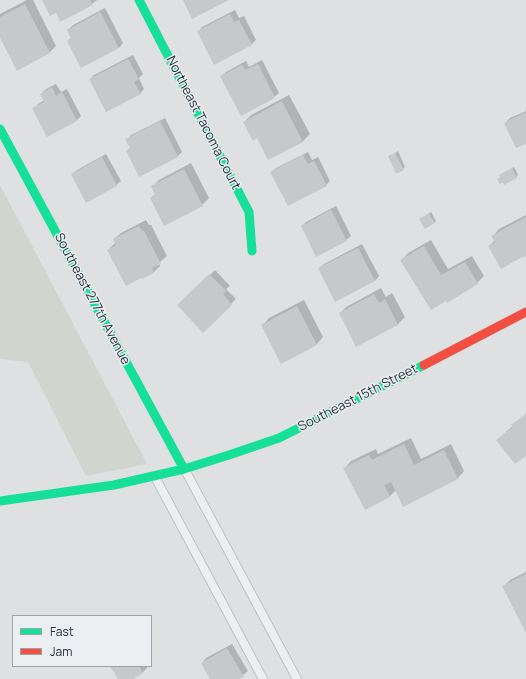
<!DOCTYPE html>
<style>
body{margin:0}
#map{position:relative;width:526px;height:679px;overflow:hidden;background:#dee0e2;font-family:Manrope,sans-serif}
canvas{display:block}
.legend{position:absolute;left:12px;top:615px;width:140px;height:52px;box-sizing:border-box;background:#ebeff2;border:1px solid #9da3a8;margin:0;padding:5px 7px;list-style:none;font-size:12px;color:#283039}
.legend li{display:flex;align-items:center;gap:8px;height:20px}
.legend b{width:20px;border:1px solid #9da3a8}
</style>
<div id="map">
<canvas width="526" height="679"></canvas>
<ul class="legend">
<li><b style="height:5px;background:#16e098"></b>Fast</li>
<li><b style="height:5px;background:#f24e42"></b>Jam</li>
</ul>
</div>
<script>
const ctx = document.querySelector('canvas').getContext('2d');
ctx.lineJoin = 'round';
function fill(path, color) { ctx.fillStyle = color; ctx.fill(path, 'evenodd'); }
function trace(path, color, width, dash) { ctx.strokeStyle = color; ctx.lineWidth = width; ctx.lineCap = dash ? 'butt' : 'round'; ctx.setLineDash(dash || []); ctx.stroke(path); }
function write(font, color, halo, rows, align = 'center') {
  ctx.font = font + ' Manrope,sans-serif'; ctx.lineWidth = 3; ctx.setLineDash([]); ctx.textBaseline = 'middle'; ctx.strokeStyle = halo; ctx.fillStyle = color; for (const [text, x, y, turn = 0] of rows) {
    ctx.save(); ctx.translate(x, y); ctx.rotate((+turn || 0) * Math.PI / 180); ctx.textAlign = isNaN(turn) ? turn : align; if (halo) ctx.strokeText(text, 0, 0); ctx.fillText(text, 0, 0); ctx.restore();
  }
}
fill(new Path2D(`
 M 0,185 L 147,464 L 86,476 L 28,362 L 0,359 Z`), '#d0d6ce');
fill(new Path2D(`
 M 27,0 L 33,0 L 56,46 L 50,52 L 0,36 L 0,14 Z
 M 43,0 L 97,0 L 92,4 L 56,12 Z
 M 105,8 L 123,43 L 119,48 L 68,41 L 72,37 L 68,30 L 73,25 Z
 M 235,10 L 239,18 L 244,16 L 256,40 L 252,44 L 198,32 L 202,27 Z
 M 133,55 L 143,74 L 139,78 L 144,89 L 140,94 L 90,79 L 94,75 Z
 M 262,60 L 279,93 L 274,97 L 221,76 L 226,72 L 246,61 L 249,67 Z
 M 56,84 L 61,92 L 67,89 L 81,116 L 77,120 L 34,108 L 38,104 L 45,100 L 41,94 L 46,89 Z
 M 289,95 L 310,134 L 303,141 L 269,158 L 257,136 L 244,122 L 251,115 Z
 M 526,111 L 526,143 L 505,123 L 510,118 Z
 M 165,118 L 182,152 L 178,156 L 139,176 L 131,147 L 127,139 L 131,135 Z
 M 398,151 L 405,167 L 403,169 L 389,157 Z
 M 308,152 L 312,160 L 318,157 L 330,181 L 326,185 L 272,172 L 276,168 Z
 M 106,154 L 121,181 L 116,185 L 72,174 L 77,170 Z
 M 191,163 L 209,198 L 202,205 L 151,198 L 155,194 L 152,187 L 159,180 Z
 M 514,167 L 518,175 L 516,177 L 503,181 L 498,179 L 501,177 L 501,175 L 503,173 Z
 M 336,206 L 351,236 L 346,240 L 302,226 L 306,222 Z
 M 431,212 L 436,221 L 434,223 L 422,218 Z
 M 526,215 L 526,255 L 489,246 L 495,240 L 493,236 L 499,229 Z
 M 146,220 L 149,225 L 151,225 L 167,256 L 159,263 L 160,266 L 154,272 L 143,278 L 108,250 L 115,243 L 114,239 L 121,233 Z
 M 431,240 L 448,269 L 472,256 L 484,276 L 477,283 L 448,302 L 402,260 L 408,253 Z
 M 362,244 L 379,276 L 375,281 L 319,268 L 324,264 Z
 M 215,270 L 230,286 L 226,289 L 236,299 L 203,331 L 178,305 Z
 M 381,288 L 386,297 L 392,293 L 405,317 L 398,324 L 356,346 L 340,313 L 346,307 Z
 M 304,300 L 323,337 L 317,344 L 282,362 L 263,325 L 269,318 Z
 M 526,414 L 526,454 L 497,440 Z
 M 411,438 L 421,459 L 451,444 L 464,471 L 458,478 L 403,505 L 396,490 L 390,496 L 365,509 L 345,468 L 351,461 L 376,449 L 378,454 Z
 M 526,572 L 526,631 L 503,587 L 510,580 Z
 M 232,644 L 248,671 L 238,679 L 211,679 L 202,663 L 206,658 Z
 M 111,666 L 146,666 L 147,668 L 142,673 L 132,679 L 119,679 Z`), '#0003');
fill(new Path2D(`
 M 42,0 L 90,0 L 93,5 L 60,22 L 56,13 L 50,16 Z
 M 183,0 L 229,0 L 192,19 Z
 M 25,4 L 50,53 L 17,71 L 0,38 L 0,17 Z
 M 100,12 L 119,48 L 81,68 L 67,41 L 71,39 L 67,30 Z
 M 230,14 L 234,22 L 239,20 L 252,45 L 214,65 L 197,31 Z
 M 128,59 L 139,79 L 134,82 L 141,94 L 106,112 L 89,79 Z
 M 258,64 L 275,98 L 241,116 L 220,76 L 242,65 L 245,70 Z
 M 52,87 L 56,96 L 62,92 L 77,121 L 47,137 L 32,108 L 44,102 L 40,94 Z
 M 282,101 L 303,142 L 268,160 L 257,138 L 253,141 L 243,122 Z
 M 526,112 L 526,144 L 516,148 L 504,123 Z
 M 160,121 L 178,157 L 139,177 L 126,151 L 130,148 L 125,139 Z
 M 395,153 L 404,170 L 396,174 L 388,156 Z
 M 303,155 L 308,164 L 314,161 L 327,186 L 288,206 L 270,172 Z
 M 102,157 L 117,186 L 86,203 L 71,174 Z
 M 512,168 L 517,178 L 504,185 L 503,182 L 500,184 L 497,179 L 501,177 L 499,175 Z
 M 184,169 L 203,206 L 164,226 L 150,198 L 155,195 L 151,186 Z
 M 331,210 L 347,241 L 316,257 L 301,226 Z
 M 429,213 L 435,223 L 425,229 L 419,219 Z
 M 526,217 L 526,256 L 522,258 L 522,257 L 501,269 L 488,246 L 495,242 L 491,236 Z
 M 139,226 L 142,231 L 144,231 L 161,264 L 152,268 L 154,273 L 142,279 L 141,278 L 126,286 L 107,250 L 116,245 L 113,239 Z
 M 424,246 L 441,275 L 465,262 L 478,284 L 447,303 L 446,301 L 431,310 L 400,260 Z
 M 358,248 L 375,281 L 335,302 L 318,268 Z
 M 209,274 L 226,291 L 223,294 L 232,305 L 203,333 L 177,305 Z
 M 374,294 L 379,303 L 385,299 L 398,325 L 356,347 L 339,313 Z
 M 297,306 L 317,345 L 281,364 L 261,325 Z
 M 526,414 L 526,456 L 515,464 L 496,440 L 513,427 L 511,425 Z
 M 404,444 L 414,465 L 444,450 L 458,479 L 403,507 L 391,482 L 384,485 L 390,497 L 365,510 L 343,468 L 369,455 L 372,460 Z
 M 526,574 L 526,633 L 502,586 Z
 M 227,648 L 244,677 L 240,679 L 210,679 L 201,663 Z
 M 110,666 L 139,666 L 143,673 L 134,679 L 118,679 Z`), '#c6c8ca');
const lane = new Path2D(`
 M 185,470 L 297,679
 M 155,477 L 263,679`);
trace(lane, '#bcbec0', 10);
trace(lane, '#edeeef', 8);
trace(new Path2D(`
 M 139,0 L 249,212 L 252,251
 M 0,129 L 184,469
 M 0,501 L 114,485 L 184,469 L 229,455 L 279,438 L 424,365`), '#16e098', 9);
trace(new Path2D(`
 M 424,365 L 526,312`), '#f24e42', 9);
write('13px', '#283039', '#ebeff2', [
 ["Northeast Tacoma Court",203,123,63],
 ["Southeast 277th Avenue",92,299,62],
 ["Southeast 15th Street",358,398,-27]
]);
</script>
